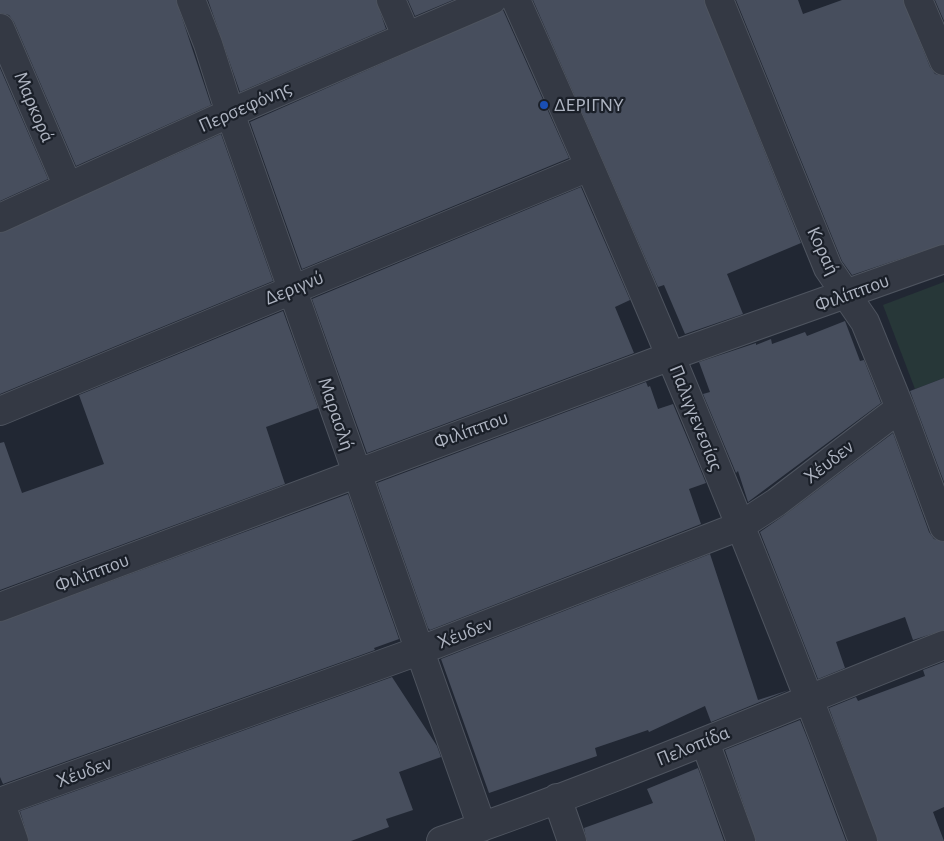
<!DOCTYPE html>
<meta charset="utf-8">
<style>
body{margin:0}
canvas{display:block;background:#212733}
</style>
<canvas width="944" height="841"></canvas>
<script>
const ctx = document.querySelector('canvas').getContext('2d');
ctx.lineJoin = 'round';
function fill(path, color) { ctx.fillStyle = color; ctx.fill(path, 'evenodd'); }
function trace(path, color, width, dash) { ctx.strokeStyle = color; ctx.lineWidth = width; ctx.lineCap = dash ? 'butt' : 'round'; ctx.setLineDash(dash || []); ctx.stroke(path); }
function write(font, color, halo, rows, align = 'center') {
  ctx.font = font + ' "Alegreya Sans",sans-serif'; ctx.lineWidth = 4.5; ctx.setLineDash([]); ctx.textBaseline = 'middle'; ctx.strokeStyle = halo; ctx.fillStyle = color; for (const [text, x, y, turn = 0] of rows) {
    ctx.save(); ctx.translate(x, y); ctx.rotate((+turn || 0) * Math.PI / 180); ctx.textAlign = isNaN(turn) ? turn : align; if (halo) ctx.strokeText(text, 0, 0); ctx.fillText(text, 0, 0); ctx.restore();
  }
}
fill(new Path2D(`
 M 944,282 L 944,378 L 915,389 L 883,305 Z`), '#273738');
fill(new Path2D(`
 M 0,0 L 176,0 L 211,105 L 76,166 L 14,22 L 9,15 L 0,13 Z
 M 208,0 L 376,0 L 386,29 L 240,92 Z
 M 408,0 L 453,0 L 415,16 Z
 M 533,0 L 704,0 L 801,243 L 727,274 L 743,314 L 685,334 L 664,285 L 658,287 Z
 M 736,0 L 798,0 L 803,14 L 842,0 L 903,0 L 930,67 L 935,74 L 944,76 L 944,244 L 852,275 L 842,261 Z
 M 935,0 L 944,0 L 944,21 Z
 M 503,10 L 569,158 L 302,269 L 250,122 Z
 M 0,68 L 48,179 L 0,201 Z
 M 221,134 L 273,281 L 0,394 L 0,233 Z
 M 581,187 L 630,300 L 615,307 L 634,353 L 367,453 L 312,299 Z
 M 283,311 L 318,408 L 266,427 L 285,484 L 0,590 L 0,443 L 4,442 L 22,493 L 104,464 L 79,395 Z
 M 845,321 L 860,361 L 864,360 L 881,403 L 748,502 L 738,471 L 736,473 L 703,394 L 710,392 L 699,362 L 756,343 L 756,345 L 771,339 L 772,344 L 805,332 L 807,336 Z
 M 944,378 L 944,482 L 910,391 Z
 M 646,382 L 648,387 L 650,386 L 658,409 L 673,404 L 706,483 L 689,489 L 701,524 L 430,630 L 428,628 L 377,483 Z
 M 893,433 L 929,532 L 934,539 L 944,542 L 944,630 L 913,640 L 905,617 L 836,642 L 845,668 L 818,679 L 760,532 L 786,514 Z
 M 348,494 L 399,639 L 374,648 L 375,650 L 3,784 L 0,777 L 0,622 Z
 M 710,554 L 758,700 L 789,690 L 711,722 L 705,706 L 649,732 L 648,730 L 595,748 L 597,756 L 489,793 L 441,659 Z
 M 944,662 L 944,807 L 933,812 L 944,841 L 878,841 L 829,708 L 856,697 L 858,701 L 925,676 L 923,670 Z
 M 392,677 L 437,746 L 441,757 L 399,772 L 413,810 L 386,819 L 389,827 L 351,841 L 29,841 L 20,811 Z
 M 800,720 L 808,740 L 846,841 L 756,841 L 725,750 Z
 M 698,768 L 724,841 L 587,841 L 584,828 L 653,803 L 647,789 Z`), '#474e5d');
const minor = new Path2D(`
 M 191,0 L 208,44 L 230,113 L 482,827
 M 391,0 L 406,35
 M 516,0 C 640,277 757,557 863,841
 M 719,0 L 828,268 L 865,322 L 900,408 L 944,527
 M 918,0 L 944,61
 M 0,28 L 68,187
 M 0,218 L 230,113 L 492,0
 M 0,411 L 589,167
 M 0,607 L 671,356 L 944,259
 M 705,742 L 741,841
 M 557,798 L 572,841
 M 0,801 L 14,841
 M 0,802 L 421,650 L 740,526 L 777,502 L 900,408
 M 441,841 C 611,783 776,711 944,645`);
trace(minor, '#4e545f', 30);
trace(minor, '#343944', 28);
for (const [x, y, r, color] of [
 [544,105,5,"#1a4fb4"]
]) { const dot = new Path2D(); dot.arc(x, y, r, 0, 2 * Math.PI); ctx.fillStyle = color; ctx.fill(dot); trace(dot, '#1a1f28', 2); }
write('20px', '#aeb4c1', '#1a1f28', [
 ["ΔΕΡΙΓΝΥ",554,105]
], 'left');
write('20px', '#aeb4c1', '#1a1f28', [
 ["Μαρκορά",34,107,67],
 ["Περσεφόνης",245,107,-24],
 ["Κοραή",823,251,65],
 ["Δεριγνύ",294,288,-22],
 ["Φιλίππου",852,293,-20],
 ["Μαρασλή",336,414,71],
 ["Παλιγγενεσίας",696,418,68],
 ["Φιλίππου",471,430,-20],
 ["Χέυδεν",829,462,-38],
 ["Φιλίππου",92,573,-21],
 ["Χέυδεν",465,633,-21],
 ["Πελοπίδα",693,746,-22],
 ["Χέυδεν",84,772,-20]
]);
</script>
